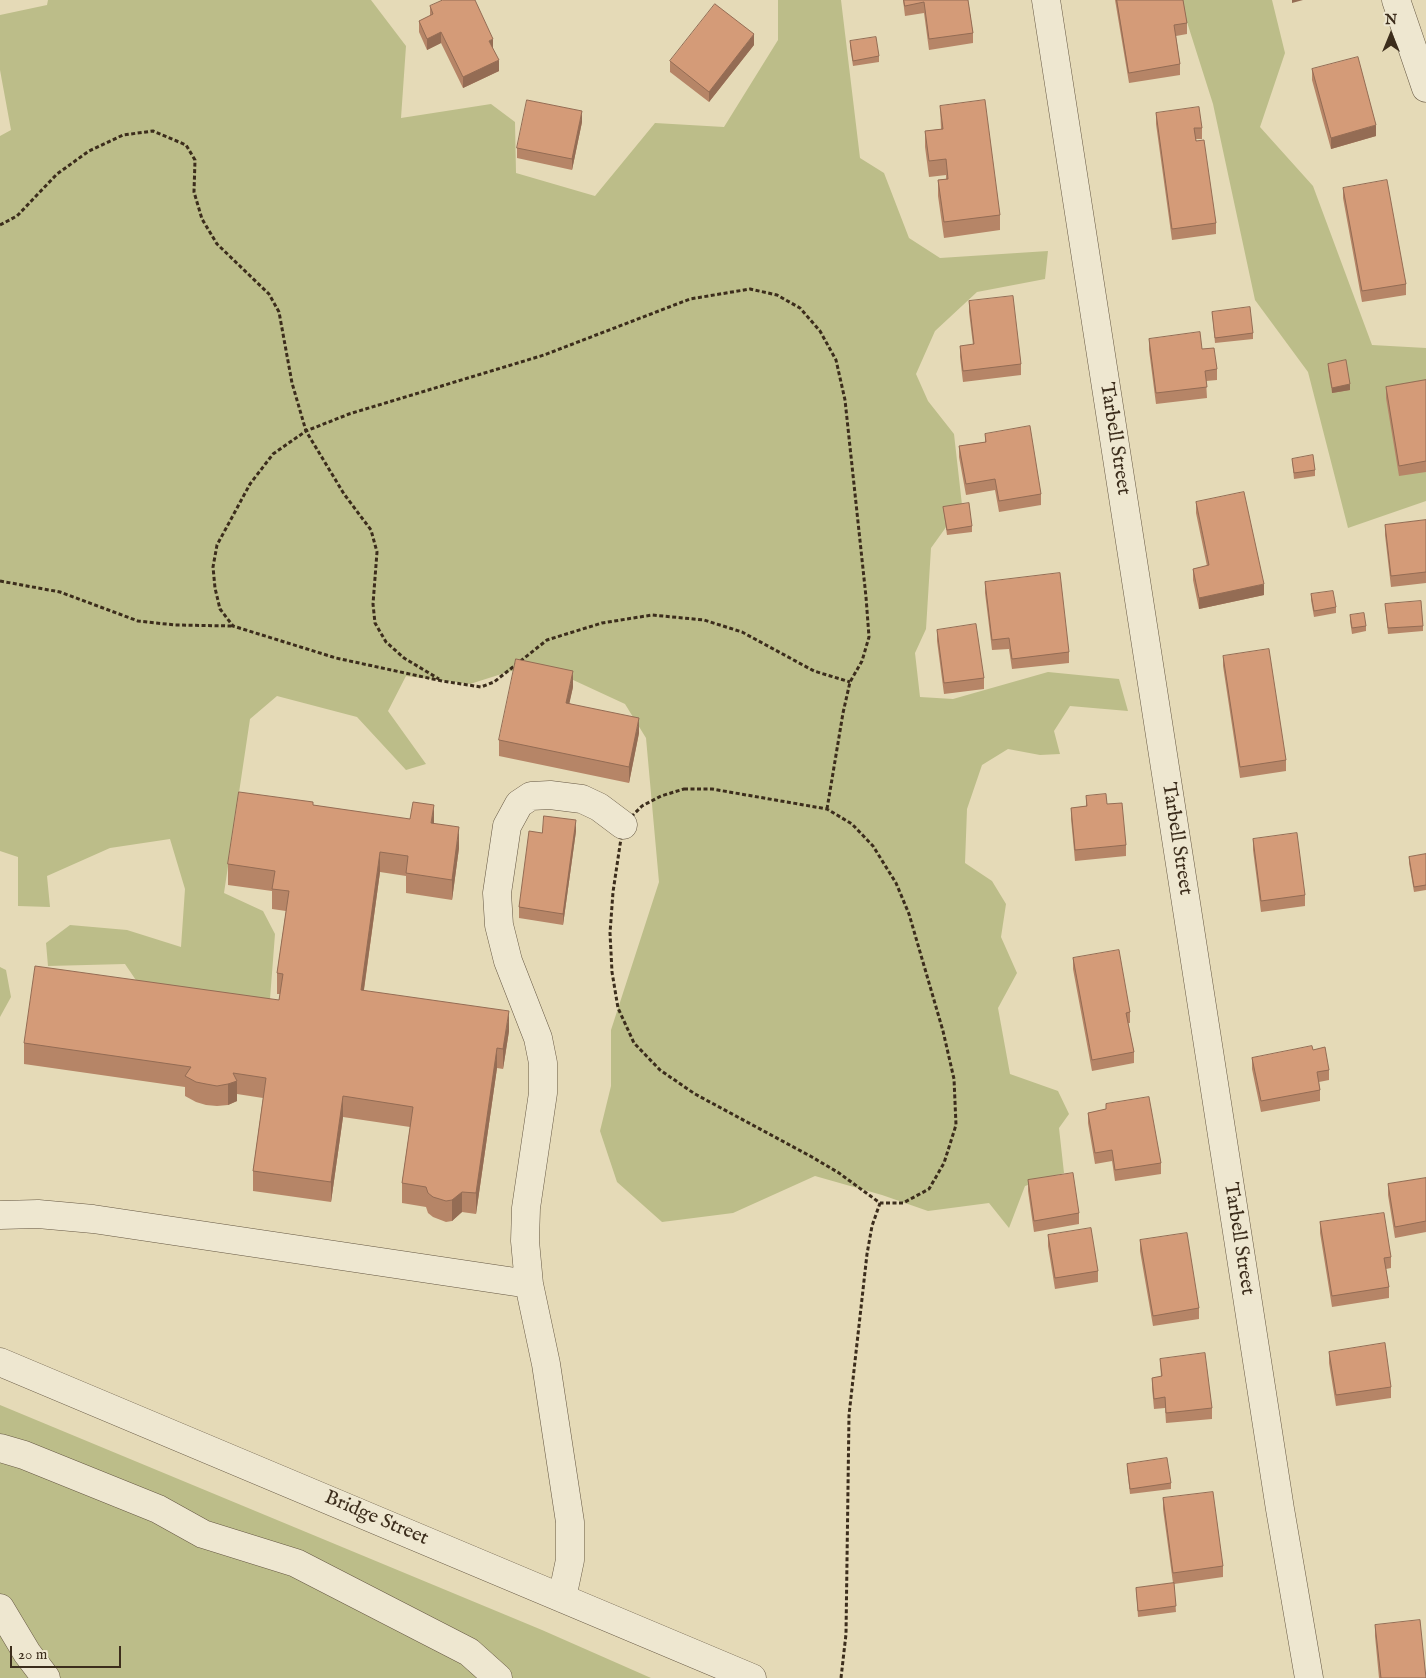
<!DOCTYPE html>
<style>
body{margin:0}
#map{position:relative;width:1426px;height:1678px;overflow:hidden;background:#e5dab7;font-family:"IM FELL English",serif}
canvas{display:block}
.north{position:absolute;left:1366px;top:10px;width:50px;height:50px;-webkit-text-stroke:4px #eee7d0;paint-order:stroke;rotate:0deg;font-size:14px;font-weight:700;line-height:20px;text-align:center;color:#3c2d1c}
.north::after{content:'';display:block;margin:auto;width:18px;height:22px;background:#3c2d1c;clip-path:polygon(50% 0,100% 100%,50% 72%,0 100%)}
.scale{position:absolute;left:10px;top:1646px;width:111px;height:22px;box-sizing:border-box;border:2px solid #3c2d1c;border-top:0;padding-left:6px;font-size:15px;line-height:18px;white-space:nowrap;color:#3c2d1c;-webkit-text-stroke:4px #eee7d0;paint-order:stroke}
</style>
<div id="map">
<canvas width="1426" height="1678"></canvas>
<div class="north">N</div>
<div class="scale">20 m</div>
</div>
<script>
const ctx = document.querySelector('canvas').getContext('2d');
ctx.lineJoin = 'round';
function fill(path, color) { ctx.fillStyle = color; ctx.fill(path, 'evenodd'); }
function trace(path, color, width, dash) { ctx.strokeStyle = color; ctx.lineWidth = width; ctx.lineCap = dash ? 'butt' : 'round'; ctx.setLineDash(dash || []); ctx.stroke(path); }
function write(font, color, halo, rows, align = 'center') {
  ctx.font = font + ' "IM FELL English",serif'; ctx.lineWidth = 4.5; ctx.setLineDash([]); ctx.textBaseline = 'middle'; ctx.strokeStyle = halo; ctx.fillStyle = color; for (const [text, x, y, turn = 0] of rows) {
    ctx.save(); ctx.translate(x, y); ctx.rotate((+turn || 0) * Math.PI / 180); ctx.textAlign = isNaN(turn) ? turn : align; if (halo) ctx.strokeText(text, 0, 0); ctx.fillText(text, 0, 0); ctx.restore();
  }
}
fill(new Path2D(`
 M 48,0 L 371,0 L 406,46 L 401,118 L 491,104 L 515,122 L 516,173 L 595,196 L 655,123 L 724,127 L 778,40 L 778,0 L 841,0 L 860,158 L 884,173 L 909,238 L 940,258 L 1048,251 L 1045,279 L 977,292 L 935,331 L 916,374 L 928,401 L 954,434 L 962,505 L 931,548 L 926,629 L 915,653 L 920,697 L 953,699 L 1048,672 L 1119,679 L 1128,711 L 1070,706 L 1054,731 L 1060,754 L 1040,755 L 1008,749 L 982,765 L 967,809 L 965,863 L 992,881 L 1006,904 L 1001,937 L 1017,973 L 998,1008 L 1010,1074 L 1058,1091 L 1069,1114 L 1059,1128 L 1064,1173 L 1025,1186 L 1009,1228 L 989,1203 L 928,1211 L 882,1195 L 815,1176 L 733,1213 L 662,1222 L 617,1182 L 600,1131 L 611,1086 L 611,1030 L 659,882 L 646,738 L 625,704 L 571,679 L 511,671 L 470,684 L 406,676 L 388,711 L 426,764 L 406,770 L 357,717 L 277,696 L 250,719 L 224,893 L 263,911 L 275,934 L 269,1012 L 146,995 L 125,964 L 48,966 L 46,943 L 70,925 L 127,930 L 181,947 L 185,889 L 170,839 L 110,848 L 47,876 L 50,907 L 18,906 L 18,857 L 0,851 L 0,136 L 11,130 L 0,70 L 0,15 L 47,5 Z
 M 1180,0 L 1272,0 L 1285,53 L 1260,127 L 1313,186 L 1372,345 L 1426,348 L 1426,501 L 1348,528 L 1308,372 L 1255,300 L 1213,104 Z
 M 0,967 L 6,970 L 11,997 L 0,1017 Z
 M 0,1405 L 542,1630 L 651,1678 L 0,1678 Z`), '#bcbd89');
const minor = new Path2D(`
 M 1046,0 L 1280,1509 L 1309,1678
 M 1396,0 L 1426,88
 M 0,1215 L 38,1214 L 93,1219 L 529,1284
 M 0,1362 L 752,1678
 M 0,1448 L 24,1455 L 158,1509 L 203,1534 L 296,1563 L 469,1652 L 498,1678
 M 562,1598 L 570,1560 L 570,1522 L 546,1364 L 529,1284 L 525,1241 L 526,1208 L 543,1093 L 543,1063 L 538,1038 L 508,961 L 499,925 L 497,893 L 507,826 L 519,804 L 531,796 L 550,795 L 582,799 L 599,807 L 623,825
 M 0,1608 L 27,1653 L 46,1678`);
trace(minor, '#665843', 29);
trace(new Path2D(`
 M 0,225 L 17,216 L 57,174 L 89,151 L 123,135 L 153,131 L 186,145 L 195,160 L 194,192 L 202,219 L 217,244 L 269,294 L 279,312 L 292,383 L 306,431 L 344,494 L 371,530 L 377,552 L 373,604 L 375,623 L 386,642 L 404,658 L 439,679
 M 0,581 L 60,592 L 138,621 L 175,625 L 233,626
 M 684,789 L 712,789 L 827,809 L 852,824 L 873,846 L 896,883 L 909,914 L 943,1031 L 954,1079 L 956,1125 L 944,1163 L 929,1189 L 903,1203 L 880,1203 L 839,1173 L 812,1157 L 695,1094 L 660,1070 L 634,1043 L 618,1008 L 612,972 L 610,933 L 613,892 L 623,825 L 642,806 L 661,796 Z
 M 827,809 L 843,713 L 850,682 L 862,661 L 869,637 L 866,597 L 845,400 L 836,360 L 820,331 L 800,308 L 777,295 L 750,289 L 690,299 L 544,355 L 349,414 L 306,431 L 273,454 L 250,484 L 217,545 L 213,567 L 215,588 L 220,609 L 233,626 L 336,658 L 442,681 L 481,687 L 494,682 L 547,640 L 602,623 L 652,615 L 704,620 L 742,632 L 814,671 L 850,682
 M 841,1678 L 846,1634 L 849,1415 L 867,1254 L 872,1226 L 880,1203`), '#3c2d1c', 3, [4, 2.5]);
trace(minor, '#eee7d0', 28);
fill(new Path2D(`
 M 903,0 L 968,0 L 973,33 L 973,43 L 929,50 L 924,13 L 905,16 Z
 M 1115,0 L 1183,0 L 1187,23 L 1187,34 L 1176,36 L 1180,64 L 1180,75 L 1129,83 Z
 M 430,6 L 493,49 L 499,71 L 463,88 L 441,43 L 427,50 L 419,32 L 419,21 L 430,16 Z
 M 850,41 L 879,56 L 879,62 L 853,66 L 850,46 Z
 M 754,45 L 709,102 L 670,72 L 670,61 Z
 M 1312,69 L 1376,136 L 1331,149 L 1312,80 Z
 M 940,106 L 1000,215 L 1000,230 L 944,238 L 938,196 L 938,180 L 946,179 L 946,175 L 929,177 L 925,147 L 925,131 L 941,129 Z
 M 1156,113 L 1202,128 L 1202,139 L 1196,139 L 1216,223 L 1216,234 L 1172,240 L 1156,124 Z
 M 582,122 L 572,170 L 517,158 L 517,148 Z
 M 1343,188 L 1406,284 L 1406,295 L 1362,302 L 1343,198 Z
 M 969,301 L 1021,364 L 1021,375 L 963,382 L 960,357 L 960,346 L 973,345 L 969,312 Z
 M 1212,312 L 1253,333 L 1253,339 L 1215,343 Z
 M 1149,339 L 1217,369 L 1217,380 L 1206,381 L 1207,398 L 1156,404 L 1149,350 Z
 M 1328,364 L 1350,390 L 1332,393 L 1328,369 Z
 M 1426,380 L 1426,472 L 1399,476 L 1386,398 L 1386,387 Z
 M 985,434 L 1041,494 L 1041,505 L 999,512 L 995,490 L 966,495 L 959,457 L 959,446 L 985,442 Z
 M 1292,459 L 1315,470 L 1315,476 L 1294,479 Z
 M 1196,502 L 1264,595 L 1199,609 L 1193,580 L 1193,569 L 1207,566 L 1196,513 Z
 M 943,507 L 972,526 L 972,532 L 947,535 Z
 M 1426,520 L 1426,583 L 1391,587 L 1385,535 L 1385,525 Z
 M 985,582 L 1069,652 L 1069,663 L 1012,669 L 1009,649 L 992,650 L 985,593 Z
 M 1311,594 L 1336,607 L 1336,613 L 1314,617 L 1311,600 Z
 M 1385,604 L 1423,626 L 1423,631 L 1388,634 Z
 M 1350,615 L 1366,626 L 1366,631 L 1352,634 L 1350,621 Z
 M 937,630 L 984,678 L 984,689 L 944,694 L 937,641 Z
 M 1223,656 L 1286,760 L 1286,771 L 1240,778 L 1223,666 Z
 M 573,687 L 569,703 L 639,733 L 629,783 L 499,756 L 499,740 Z
 M 1086,796 L 1126,845 L 1126,856 L 1075,861 L 1071,819 L 1071,808 L 1086,806 Z
 M 313,805 L 434,824 L 459,848 L 452,900 L 406,893 L 406,876 L 380,872 L 364,990 L 509,1031 L 503,1069 L 497,1068 L 476,1214 L 462,1212 L 452,1221 L 446,1222 L 433,1217 L 428,1213 L 426,1207 L 402,1203 L 402,1183 L 410,1127 L 343,1117 L 331,1202 L 253,1191 L 253,1171 L 263,1098 L 237,1094 L 237,1101 L 228,1105 L 217,1106 L 206,1105 L 196,1102 L 185,1096 L 185,1087 L 24,1064 L 24,1043 L 279,1000 L 280,994 L 277,994 L 277,973 L 286,911 L 272,909 L 272,891 L 228,885 L 228,864 Z
 M 576,831 L 563,925 L 519,918 L 519,907 L 542,833 Z
 M 1253,839 L 1305,895 L 1305,906 L 1261,912 L 1253,850 Z
 M 1426,854 L 1426,890 L 1414,892 L 1409,863 L 1409,857 Z
 M 1073,958 L 1130,1012 L 1130,1023 L 1128,1023 L 1134,1052 L 1134,1063 L 1092,1071 L 1073,969 Z
 M 1313,1050 L 1329,1070 L 1329,1080 L 1319,1082 L 1320,1090 L 1320,1101 L 1261,1112 L 1252,1069 L 1252,1058 Z
 M 1106,1104 L 1161,1163 L 1161,1174 L 1115,1181 L 1112,1161 L 1095,1164 L 1088,1123 L 1088,1113 L 1106,1110 Z
 M 1426,1178 L 1426,1232 L 1395,1238 L 1388,1195 L 1388,1184 Z
 M 1028,1180 L 1079,1213 L 1079,1224 L 1034,1232 L 1028,1191 Z
 M 1320,1222 L 1391,1257 L 1391,1268 L 1386,1269 L 1389,1287 L 1389,1298 L 1332,1307 L 1320,1233 Z
 M 1048,1235 L 1098,1271 L 1098,1282 L 1055,1289 L 1048,1246 Z
 M 1140,1240 L 1199,1308 L 1199,1319 L 1153,1326 L 1140,1251 Z
 M 1329,1352 L 1391,1387 L 1391,1398 L 1336,1406 L 1329,1363 Z
 M 1160,1359 L 1212,1408 L 1212,1419 L 1166,1423 L 1165,1408 L 1154,1409 L 1152,1388 L 1152,1378 L 1161,1377 Z
 M 1127,1464 L 1171,1483 L 1171,1489 L 1130,1494 L 1127,1469 Z
 M 1163,1498 L 1223,1566 L 1223,1577 L 1174,1584 L 1176,1612 L 1138,1617 L 1136,1588 L 1173,1583 L 1163,1509 Z
 M 1375,1625 L 1426,1678 L 1379,1678 L 1375,1636 Z`), '#b68567');
fill(new Path2D(`
 M 1292,0 L 1303,0 L 1292,3 Z
 M 441,32 L 441,43 L 427,50 L 427,39 Z
 M 754,34 L 754,45 L 709,102 L 709,92 Z
 M 493,39 L 493,50 L 489,41 Z
 M 499,60 L 499,71 L 463,88 L 463,77 Z
 M 582,111 L 582,122 L 572,170 L 572,159 Z
 M 1376,125 L 1376,136 L 1331,149 L 1331,138 Z
 M 1350,384 L 1350,390 L 1332,393 L 1332,388 Z
 M 1264,584 L 1264,595 L 1199,609 L 1199,598 Z
 M 573,671 L 573,687 L 566,719 L 566,703 Z
 M 639,718 L 639,733 L 629,783 L 629,767 Z
 M 434,805 L 434,825 L 431,823 Z
 M 576,820 L 576,831 L 563,925 L 563,914 Z
 M 459,827 L 459,848 L 452,900 L 452,880 Z
 M 380,852 L 380,872 L 361,1010 L 361,990 Z
 M 509,1011 L 509,1031 L 503,1069 L 503,1049 Z
 M 497,1048 L 497,1068 L 476,1214 L 476,1193 Z
 M 237,1081 L 237,1101 L 228,1105 L 228,1084 Z
 M 343,1096 L 343,1117 L 331,1202 L 331,1182 Z
 M 462,1192 L 462,1212 L 452,1221 L 452,1200 Z`), '#946c54');
const building = new Path2D(`
 M 443,0 L 475,0 L 493,39 L 489,41 L 499,60 L 463,77 L 441,32 L 427,39 L 419,21 L 433,14 L 430,6 Z
 M 904,0 L 968,0 L 973,33 L 929,39 L 924,2 L 905,6 Z
 M 1117,0 L 1183,0 L 1187,23 L 1174,25 L 1180,64 L 1129,73 Z
 M 715,4 L 754,34 L 709,92 L 670,61 Z
 M 876,37 L 879,56 L 853,61 L 850,41 Z
 M 1358,57 L 1376,125 L 1331,138 L 1312,69 Z
 M 527,100 L 582,111 L 572,159 L 517,148 Z
 M 985,100 L 1000,215 L 944,222 L 938,180 L 948,179 L 946,159 L 929,161 L 925,131 L 943,129 L 940,106 Z
 M 1199,107 L 1202,128 L 1194,128 L 1196,141 L 1204,140 L 1216,223 L 1172,229 L 1156,113 Z
 M 1387,180 L 1406,284 L 1362,291 L 1343,188 Z
 M 1013,296 L 1021,364 L 963,371 L 960,346 L 974,344 L 969,301 Z
 M 1250,307 L 1253,333 L 1215,338 L 1212,312 Z
 M 1200,332 L 1202,349 L 1214,348 L 1217,369 L 1205,371 L 1207,387 L 1156,393 L 1149,339 Z
 M 1346,360 L 1350,384 L 1332,388 L 1328,364 Z
 M 1426,380 L 1426,461 L 1399,466 L 1386,387 Z
 M 1030,426 L 1041,494 L 999,501 L 995,479 L 966,484 L 959,446 L 986,442 L 985,434 Z
 M 1313,455 L 1315,470 L 1294,473 L 1292,459 Z
 M 1244,492 L 1264,584 L 1199,598 L 1193,569 L 1209,565 L 1196,502 Z
 M 969,503 L 972,526 L 947,530 L 943,507 Z
 M 1426,520 L 1426,572 L 1391,576 L 1385,525 Z
 M 1060,573 L 1069,652 L 1012,659 L 1009,638 L 992,640 L 985,582 Z
 M 1333,591 L 1336,607 L 1314,611 L 1311,594 Z
 M 1421,601 L 1423,626 L 1388,628 L 1385,604 Z
 M 1364,613 L 1366,626 L 1352,628 L 1350,615 Z
 M 976,624 L 984,678 L 944,683 L 937,630 Z
 M 1269,649 L 1286,760 L 1240,767 L 1223,656 Z
 M 516,659 L 573,671 L 566,703 L 639,718 L 629,767 L 499,740 Z
 M 239,792 L 313,802 L 313,805 L 410,819 L 413,802 L 434,805 L 431,823 L 459,827 L 452,880 L 406,873 L 408,856 L 380,852 L 361,990 L 509,1011 L 503,1049 L 497,1048 L 476,1193 L 462,1192 L 452,1200 L 446,1201 L 433,1197 L 428,1193 L 426,1187 L 402,1183 L 413,1107 L 343,1096 L 331,1182 L 253,1171 L 266,1078 L 233,1073 L 237,1081 L 228,1084 L 217,1086 L 206,1084 L 196,1082 L 185,1076 L 191,1067 L 24,1043 L 35,966 L 279,1000 L 283,974 L 277,973 L 289,891 L 272,889 L 275,871 L 228,864 Z
 M 1106,794 L 1107,804 L 1122,803 L 1126,845 L 1075,850 L 1071,808 L 1087,806 L 1086,796 Z
 M 544,816 L 576,820 L 563,914 L 519,907 L 529,831 L 542,833 Z
 M 1297,833 L 1305,895 L 1261,901 L 1253,839 Z
 M 1426,854 L 1426,885 L 1414,887 L 1409,857 Z
 M 1119,950 L 1130,1012 L 1126,1013 L 1134,1052 L 1092,1060 L 1073,958 Z
 M 1312,1046 L 1313,1050 L 1325,1047 L 1329,1070 L 1317,1072 L 1320,1090 L 1261,1101 L 1252,1058 Z
 M 1149,1097 L 1161,1163 L 1115,1170 L 1112,1150 L 1095,1153 L 1088,1113 L 1106,1109 L 1106,1104 Z
 M 1073,1173 L 1079,1213 L 1034,1221 L 1028,1180 Z
 M 1426,1178 L 1426,1221 L 1395,1227 L 1388,1184 Z
 M 1384,1213 L 1391,1257 L 1384,1258 L 1389,1287 L 1332,1296 L 1320,1222 Z
 M 1091,1228 L 1098,1271 L 1055,1278 L 1048,1235 Z
 M 1187,1233 L 1199,1308 L 1153,1316 L 1140,1240 Z
 M 1385,1343 L 1391,1387 L 1336,1395 L 1329,1352 Z
 M 1205,1353 L 1212,1408 L 1166,1413 L 1165,1397 L 1154,1399 L 1152,1378 L 1162,1376 L 1160,1359 Z
 M 1167,1458 L 1171,1483 L 1130,1489 L 1127,1464 Z
 M 1213,1492 L 1223,1566 L 1173,1573 L 1163,1498 Z
 M 1174,1583 L 1176,1606 L 1138,1611 L 1136,1588 Z
 M 1420,1620 L 1426,1678 L 1381,1678 L 1375,1625 Z`);
fill(building, '#d49b78');
trace(building, '#946c54', 1);
write('20px', '#3c2d1c', '#eee7d0', [
 ["Tarbell Street",1114,439,81],
 ["Tarbell Street",1176,839,81],
 ["Tarbell Street",1238,1239,81],
 ["Bridge Street",376,1519,23]
]);
</script>
